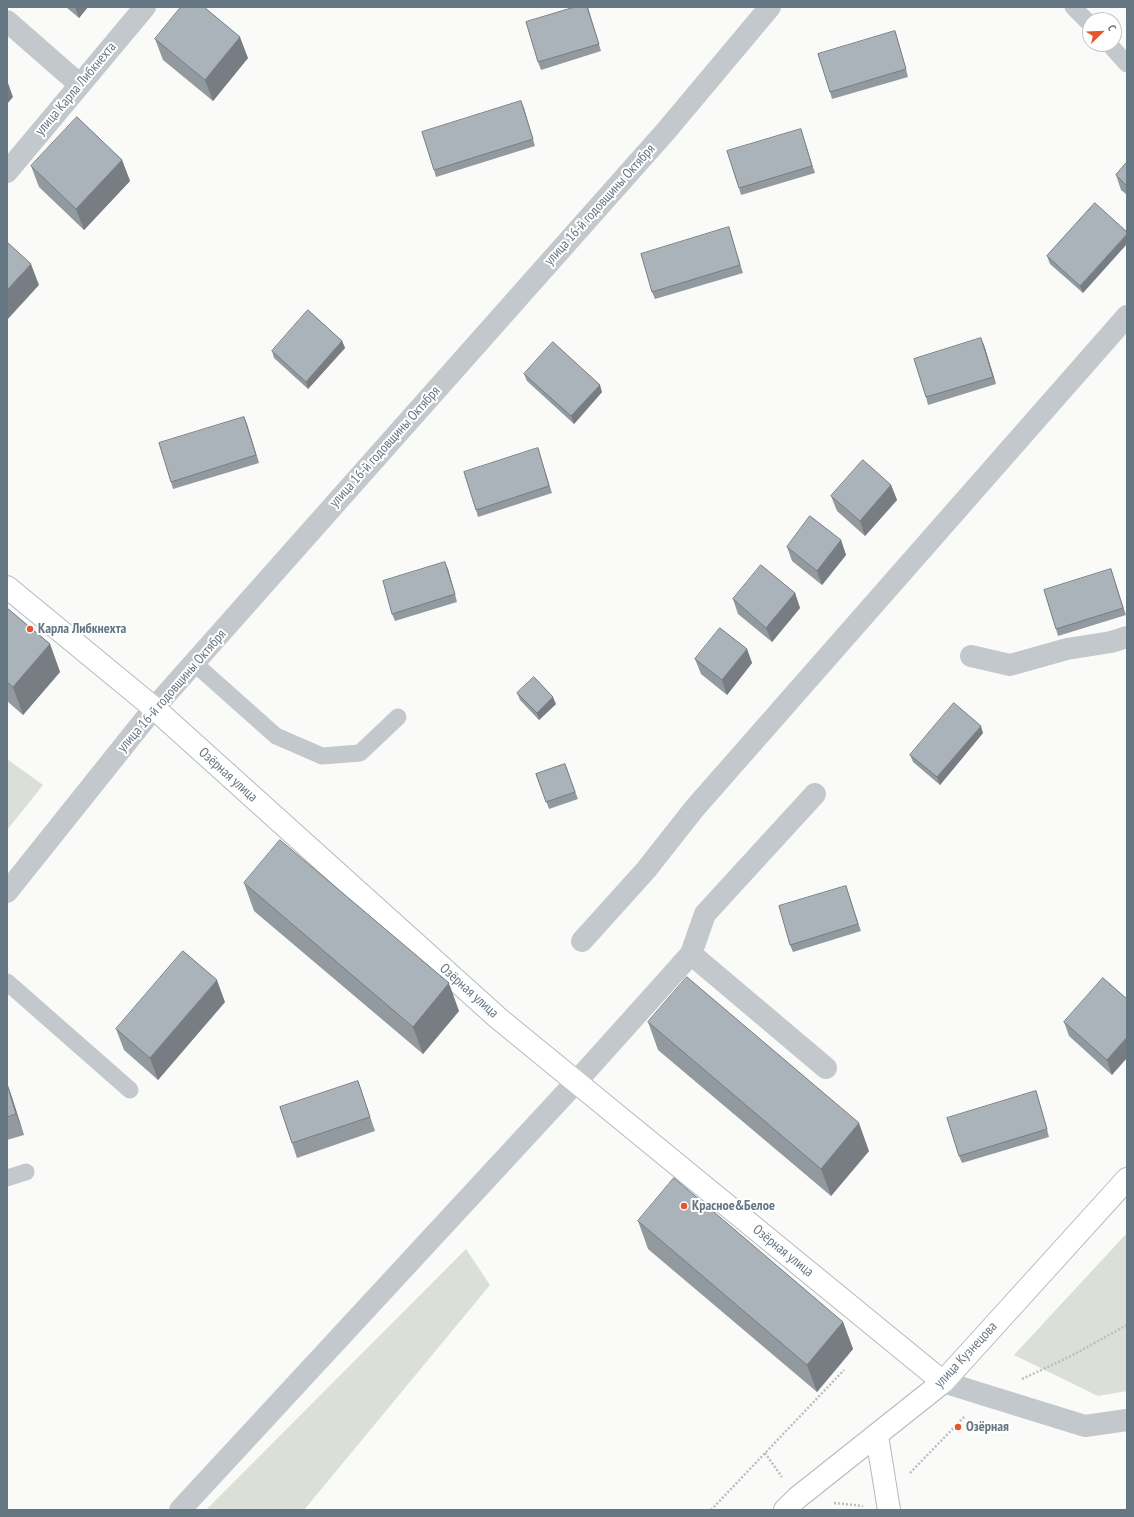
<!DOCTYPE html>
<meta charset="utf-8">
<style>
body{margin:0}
#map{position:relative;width:1134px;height:1517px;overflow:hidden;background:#fafaf8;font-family:"PT Sans Narrow",sans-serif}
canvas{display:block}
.frame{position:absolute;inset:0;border:8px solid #657683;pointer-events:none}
.north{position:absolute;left:1082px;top:12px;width:40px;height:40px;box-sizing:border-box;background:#fff;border:1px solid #c1c8cd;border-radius:50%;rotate:67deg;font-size:11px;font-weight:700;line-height:16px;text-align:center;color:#657683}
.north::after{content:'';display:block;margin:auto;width:14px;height:18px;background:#e4572e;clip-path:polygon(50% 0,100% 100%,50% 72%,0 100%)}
</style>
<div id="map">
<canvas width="1134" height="1517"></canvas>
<div class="frame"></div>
<div class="north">С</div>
</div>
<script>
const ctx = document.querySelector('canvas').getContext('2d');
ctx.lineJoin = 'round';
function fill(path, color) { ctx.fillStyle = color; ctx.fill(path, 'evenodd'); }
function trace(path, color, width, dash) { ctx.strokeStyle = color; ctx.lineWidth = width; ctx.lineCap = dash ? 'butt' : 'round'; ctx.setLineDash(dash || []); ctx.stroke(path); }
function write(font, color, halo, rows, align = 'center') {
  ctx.font = font + ' "PT Sans Narrow",sans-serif'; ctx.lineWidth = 4; ctx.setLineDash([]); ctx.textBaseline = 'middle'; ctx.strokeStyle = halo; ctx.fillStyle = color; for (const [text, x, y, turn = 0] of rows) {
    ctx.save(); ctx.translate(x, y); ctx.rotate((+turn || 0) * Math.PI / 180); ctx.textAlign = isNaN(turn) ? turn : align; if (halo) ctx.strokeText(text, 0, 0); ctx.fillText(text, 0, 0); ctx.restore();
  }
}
fill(new Path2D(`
 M 7,759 L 43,785 L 7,830 Z
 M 1127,1233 L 1127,1391 L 1098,1396 L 1014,1355 Z
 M 466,1249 L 490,1285 L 304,1510 L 206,1510 Z`), '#dadfd7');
const secondary = new Path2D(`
 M 7,587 L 154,708 L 498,1018 L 943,1382
 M 877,1436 L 889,1510
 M 785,1510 L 797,1498 L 943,1382 L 1127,1179`);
trace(secondary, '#b3babf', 24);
trace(new Path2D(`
 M 1022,1379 L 1069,1357 L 1127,1325
 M 765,1453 L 782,1477
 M 910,1473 L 965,1416
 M 834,1503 L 863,1506
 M 711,1510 L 844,1370`), '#bbbfc2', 2.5, [2, 2]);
trace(new Path2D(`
 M 1073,7 L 1090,24
 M 1109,44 L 1127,64
 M 194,663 L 276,736 L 322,756 L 360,753 L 398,717
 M 7,982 L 130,1090
 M 7,1178 L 26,1172`), '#c3c8cc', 17);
trace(new Path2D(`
 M 7,21 L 79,84
 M 7,172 L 145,7
 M 971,656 L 1010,665 L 1067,649 L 1111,642 L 1127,637
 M 7,892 L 154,708 L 666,131 L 770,7
 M 582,941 L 646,870 L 694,809 L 1127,316
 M 681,965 L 691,954 L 705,914 L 815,794
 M 943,1382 L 1085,1426 L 1127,1420
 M 180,1510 L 576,1082 L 691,954 L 826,1068`), '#c3c8cc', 22);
trace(secondary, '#fff', 22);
fill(new Path2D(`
 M 66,7 L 88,7 L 79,18 Z
 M 588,7 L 601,51 L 541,70 L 538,62 Z
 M 155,39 L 248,58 L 213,101 L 163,60 Z
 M 897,39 L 908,77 L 832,99 L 830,92 Z
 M 521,101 L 535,146 L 436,177 L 434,170 Z
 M 803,136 L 815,173 L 741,195 L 739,188 Z
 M 122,160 L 130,181 L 84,230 L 39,187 L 31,166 Z
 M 1127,162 L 1127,195 L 1121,190 L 1116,175 Z
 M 1095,203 L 1083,293 L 1050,264 L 1047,256 Z
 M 731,235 L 743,273 L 655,299 L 652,292 Z
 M 342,341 L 345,348 L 308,389 L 274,358 L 272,351 Z
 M 984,345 L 996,384 L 928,405 L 926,397 Z
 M 524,374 L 602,392 L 574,424 L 527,381 Z
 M 244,417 L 259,463 L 173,489 L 171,482 Z
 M 538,448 L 552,493 L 478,517 L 476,510 Z
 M 891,485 L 897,500 L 865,536 L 837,511 L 831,496 Z
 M 841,540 L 846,555 L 822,585 L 792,561 L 787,547 Z
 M 448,569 L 457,602 L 395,621 L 392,614 Z
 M 1111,569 L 1126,615 L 1058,636 L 1056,629 Z
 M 795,593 L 800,608 L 772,642 L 738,614 L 733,599 Z
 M 7,608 L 50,644 L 60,672 L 23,715 L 7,701 Z
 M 747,649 L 752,663 L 727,695 L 701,674 L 695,659 Z
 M 517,693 L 556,704 L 539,720 L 520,700 Z
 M 983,733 L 940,785 L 913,762 L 910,755 Z
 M 565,764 L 578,799 L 549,809 L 536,774 Z
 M 244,883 L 459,1011 L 423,1054 L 254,911 Z
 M 846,886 L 861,931 L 793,952 L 790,945 Z
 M 1127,999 L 1112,1075 L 1069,1036 L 1064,1022 Z
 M 225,1002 L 158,1080 L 124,1050 L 116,1029 Z
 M 648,1022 L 869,1151 L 831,1196 L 658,1050 Z
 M 358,1081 L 375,1131 L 297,1158 L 292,1143 Z
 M 7,1083 L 24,1135 L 7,1140 Z
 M 1036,1091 L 1049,1137 L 962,1163 L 959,1156 Z
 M 638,1221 L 843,1322 L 853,1349 L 817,1392 L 648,1249 Z`), '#929a9f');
fill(new Path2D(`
 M 75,7 L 88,7 L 79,18 Z
 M 895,31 L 897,39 L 908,77 L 906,69 Z
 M 240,37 L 248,58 L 213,101 L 205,80 Z
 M 8,83 L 13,97 L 7,104 L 7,84 Z
 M 521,101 L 524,108 L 535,146 L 533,139 Z
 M 122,160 L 130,181 L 84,230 L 76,209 Z
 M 1127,234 L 1127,244 L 1083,293 L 1080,286 Z
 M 31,264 L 39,285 L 7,320 L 7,290 Z
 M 981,338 L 984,345 L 996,384 L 993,377 Z
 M 342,341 L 345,348 L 308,389 L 306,382 Z
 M 600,385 L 602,392 L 574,424 L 571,416 Z
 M 244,417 L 247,424 L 259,463 L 256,455 Z
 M 891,485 L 897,500 L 865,536 L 860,521 Z
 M 841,540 L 846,555 L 822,585 L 817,571 Z
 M 445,562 L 448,569 L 457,602 L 455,594 Z
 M 795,593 L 800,608 L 772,642 L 766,628 Z
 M 50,644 L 60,672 L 23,715 L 13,687 Z
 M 747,649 L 752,663 L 727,695 L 722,680 Z
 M 553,697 L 556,704 L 539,720 L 537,713 Z
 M 981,726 L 983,733 L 940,785 L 937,777 Z
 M 217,980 L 225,1002 L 158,1080 L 150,1058 Z
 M 449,983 L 459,1011 L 423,1054 L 413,1027 Z
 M 1127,1037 L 1127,1058 L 1112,1075 L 1107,1060 Z
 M 7,1083 L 12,1097 L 24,1135 L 16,1114 Z
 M 1036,1091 L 1038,1099 L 1049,1137 L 1047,1129 Z
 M 859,1123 L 869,1151 L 831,1196 L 821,1169 Z
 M 843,1322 L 853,1349 L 817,1392 L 807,1365 Z`), '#777d82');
const building = new Path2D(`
 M 181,7 L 204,7 L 240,37 L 205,80 L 155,39 Z
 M 575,7 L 587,7 L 599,44 L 538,62 L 526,22 Z
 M 895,31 L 906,69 L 830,92 L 818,54 Z
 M 521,101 L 533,139 L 434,170 L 422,132 Z
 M 77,117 L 122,160 L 76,209 L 31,166 Z
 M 801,129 L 812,166 L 739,188 L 727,151 Z
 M 1127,162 L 1127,186 L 1116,175 Z
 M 1095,203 L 1127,232 L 1127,234 L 1080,286 L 1047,256 Z
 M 729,227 L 740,265 L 652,292 L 641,254 Z
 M 7,242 L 31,264 L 7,290 Z
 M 308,310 L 342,341 L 306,382 L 272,351 Z
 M 981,338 L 993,377 L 926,397 L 914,359 Z
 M 553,342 L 600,385 L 571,416 L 524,374 Z
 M 244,417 L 256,455 L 171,482 L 159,443 Z
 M 538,448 L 549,486 L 476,510 L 464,472 Z
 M 863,460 L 891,485 L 860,521 L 831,496 Z
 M 810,516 L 841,540 L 817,571 L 787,547 Z
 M 445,562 L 455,594 L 392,614 L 383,581 Z
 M 761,565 L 795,593 L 766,628 L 733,599 Z
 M 1111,569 L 1123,608 L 1056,629 L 1044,590 Z
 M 7,608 L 50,644 L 13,687 L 7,682 Z
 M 720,628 L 747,649 L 722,680 L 695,659 Z
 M 534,677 L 553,697 L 537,713 L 517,693 Z
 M 954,703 L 981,726 L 937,777 L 910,755 Z
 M 565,764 L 575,792 L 546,802 L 536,774 Z
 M 280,840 L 449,983 L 413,1027 L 244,883 Z
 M 846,886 L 858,924 L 790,945 L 779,906 Z
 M 183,951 L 217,980 L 150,1058 L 116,1029 Z
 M 687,977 L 859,1123 L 821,1169 L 648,1022 Z
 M 1103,978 L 1127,999 L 1127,1037 L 1107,1060 L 1064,1022 Z
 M 358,1081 L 370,1117 L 292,1143 L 280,1107 Z
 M 7,1084 L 16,1114 L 7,1117 Z
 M 1036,1091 L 1047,1129 L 959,1156 L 947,1118 Z
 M 674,1178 L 843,1322 L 807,1365 L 638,1221 Z`);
fill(building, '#aab3b9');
trace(building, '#777d82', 1);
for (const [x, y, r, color] of [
 [30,629,4,"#e4572e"],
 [684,1206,4,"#e4572e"],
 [958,1427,4,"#e4572e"]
]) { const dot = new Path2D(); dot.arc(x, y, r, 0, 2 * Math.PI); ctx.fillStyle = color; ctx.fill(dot); trace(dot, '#fff', 1.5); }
write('14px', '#657683', '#fff', [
 ["улица Карла Либкнехта",76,89,-50],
 ["улица 16-й годовщины Октября",600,205,-48],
 ["улица 16-й годовщины Октября",385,447,-48],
 ["улица 16-й годовщины Октября",172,691,-49],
 ["Озёрная улица",228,775,42],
 ["Озёрная улица",469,991,42],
 ["Озёрная улица",783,1251,39],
 ["улица Кузнецова",966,1355,-47]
]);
write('bold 14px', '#657683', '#fff', [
 ["Карла Либкнехта",38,629],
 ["Красное&Белое",692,1206],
 ["Озёрная",966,1427]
], 'left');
</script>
